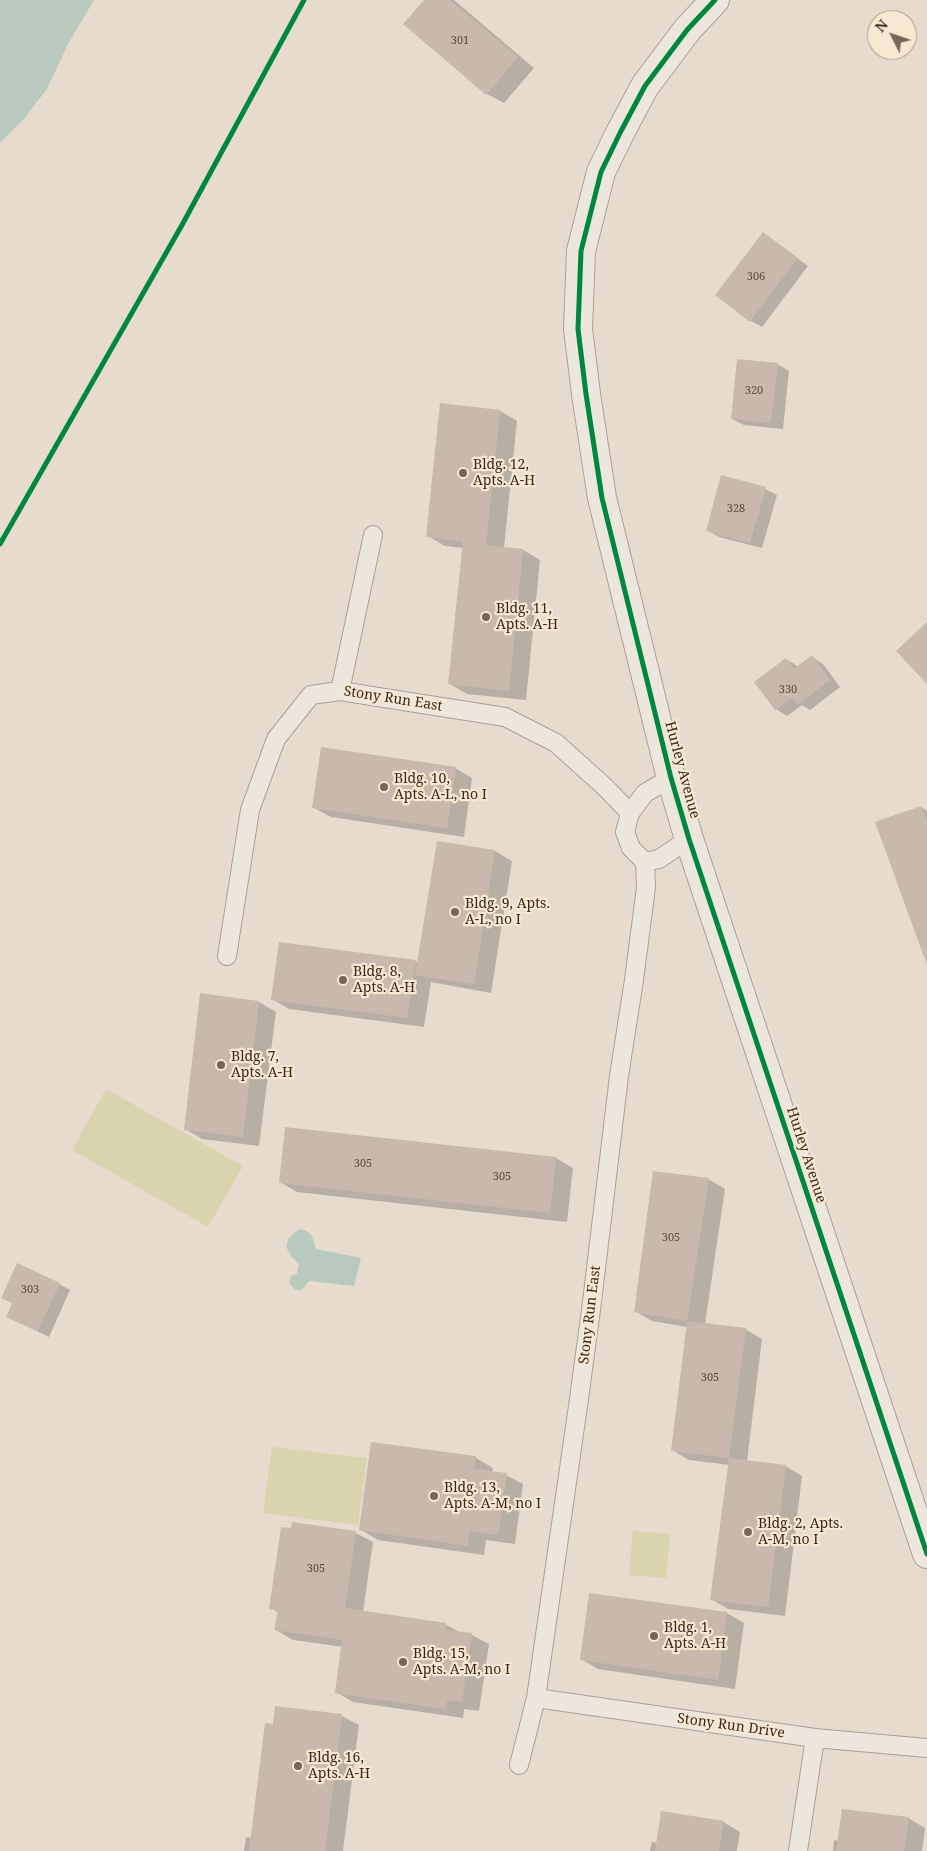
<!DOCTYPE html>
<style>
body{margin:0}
#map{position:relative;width:927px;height:1851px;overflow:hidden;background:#e6dbcc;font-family:"Noto Serif",serif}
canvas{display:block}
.north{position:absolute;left:867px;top:10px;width:50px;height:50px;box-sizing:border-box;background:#f7e8d1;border:1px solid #ab9b89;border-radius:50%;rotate:311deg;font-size:14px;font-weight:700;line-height:20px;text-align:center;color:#39281d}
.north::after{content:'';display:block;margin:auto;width:18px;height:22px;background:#76675a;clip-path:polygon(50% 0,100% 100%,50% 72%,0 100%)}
</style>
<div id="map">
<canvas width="927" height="1851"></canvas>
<div class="north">N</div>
</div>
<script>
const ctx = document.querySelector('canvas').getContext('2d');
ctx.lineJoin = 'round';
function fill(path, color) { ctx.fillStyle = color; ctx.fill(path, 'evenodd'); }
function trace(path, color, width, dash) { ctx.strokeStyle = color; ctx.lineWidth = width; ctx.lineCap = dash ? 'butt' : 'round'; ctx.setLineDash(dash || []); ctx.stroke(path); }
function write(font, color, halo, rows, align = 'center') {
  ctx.font = font + ' "Noto Serif",serif'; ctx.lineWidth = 4.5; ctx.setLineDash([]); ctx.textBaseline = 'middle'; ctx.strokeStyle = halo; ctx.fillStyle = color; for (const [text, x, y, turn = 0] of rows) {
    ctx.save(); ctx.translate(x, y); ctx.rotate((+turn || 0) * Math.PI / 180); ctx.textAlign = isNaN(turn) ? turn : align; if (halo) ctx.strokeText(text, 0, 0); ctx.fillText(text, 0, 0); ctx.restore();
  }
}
fill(new Path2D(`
 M 106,1089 L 243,1166 L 208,1227 L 72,1150 Z
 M 272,1447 L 367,1458 L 358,1525 L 263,1513 Z
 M 633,1531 L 670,1534 L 666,1578 L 629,1575 Z`), '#d9d4ad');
fill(new Path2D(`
 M 0,0 L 94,0 L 68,44 L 47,89 L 23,120 L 0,143 Z
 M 300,1229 C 312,1232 313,1238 316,1249 L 361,1258 L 354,1286 L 309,1281 L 302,1290 C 295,1291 292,1288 289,1282 L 291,1276 L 297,1274 L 299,1264 C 284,1250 281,1241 300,1229 Z`), '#b8cabd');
fill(new Path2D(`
 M 426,0 L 454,0 L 534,68 L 504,103 L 487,94 Z
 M 763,233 L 808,266 L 762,327 L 751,321 Z
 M 777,364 L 789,371 L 783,429 L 744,425 L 732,419 Z
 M 441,405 L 500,411 L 517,421 L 504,548 L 523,550 L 540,560 L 526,700 L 467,694 L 450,684 L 463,548 L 445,546 L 428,536 Z
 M 765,489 L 777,495 L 762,548 L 719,537 L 707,530 Z
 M 812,657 L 823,664 L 840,687 L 810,710 L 802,705 L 787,716 L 776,709 L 786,659 L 799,667 Z
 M 455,768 L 472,778 L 464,837 L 331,817 L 314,808 Z
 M 921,807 L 927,811 L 927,963 L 877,823 Z
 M 495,851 L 512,861 L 491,993 L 431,982 L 424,1027 L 289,1009 L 272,999 L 415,961 L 419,963 Z
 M 259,1002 L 276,1012 L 259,1146 L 202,1139 L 185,1129 Z
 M 556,1158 L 573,1168 L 567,1222 L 297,1192 L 280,1182 Z
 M 708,1179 L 725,1189 L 705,1324 L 745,1329 L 762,1339 L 747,1461 L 785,1466 L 802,1476 L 785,1616 L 728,1609 L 711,1599 L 730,1465 L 689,1460 L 672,1450 L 687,1327 L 652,1321 L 635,1311 Z
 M 59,1284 L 70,1290 L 49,1337 L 7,1317 Z
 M 373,1443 L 476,1458 L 493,1468 L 492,1473 L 506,1475 L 523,1484 L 515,1544 L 486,1540 L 484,1555 L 378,1540 L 361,1530 Z
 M 293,1524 L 356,1533 L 373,1542 L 363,1612 L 445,1624 L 461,1633 L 472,1635 L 489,1644 L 479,1711 L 464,1709 L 463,1718 L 353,1702 L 336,1692 L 343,1647 L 293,1640 L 276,1630 L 279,1613 L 271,1608 Z
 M 727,1613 L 744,1623 L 735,1689 L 598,1669 L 581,1659 Z
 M 276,1708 L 342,1716 L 359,1725 L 343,1851 L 244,1851 L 246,1837 L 252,1838 Z
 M 908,1818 L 925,1828 L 922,1851 L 833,1851 L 834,1840 L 839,1841 Z
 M 723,1822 L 740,1832 L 737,1851 L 650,1851 L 652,1842 L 658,1843 Z`), '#0003');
fill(new Path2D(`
 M 424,0 L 450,0 L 518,57 L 486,95 L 403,24 Z
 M 763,232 L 798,258 L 750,322 L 715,295 Z
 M 737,359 L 778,363 L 771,423 L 731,419 Z
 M 440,403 L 500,410 L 486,545 L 523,549 L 509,691 L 448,684 L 463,541 L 426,537 Z
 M 721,475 L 766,487 L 750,543 L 706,531 Z
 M 927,622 L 927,684 L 896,651 Z
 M 812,655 L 830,680 L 798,704 L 792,698 L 775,710 L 754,682 L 786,658 L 794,669 Z
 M 321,747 L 456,767 L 447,828 L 312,808 Z
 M 921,806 L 927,821 L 927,957 L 924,957 L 875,822 Z
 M 437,841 L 495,850 L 474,984 L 415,975 Z
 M 279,942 L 416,960 L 407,1018 L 271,1000 Z
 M 200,993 L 259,1001 L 243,1137 L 184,1130 Z
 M 285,1127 L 556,1157 L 550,1213 L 279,1183 Z
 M 653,1171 L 709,1178 L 687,1321 L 634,1312 Z
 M 17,1263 L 60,1283 L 38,1331 L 6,1317 L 12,1303 L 1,1298 Z
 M 687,1321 L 746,1328 L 729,1458 L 671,1451 Z
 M 371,1442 L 476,1456 L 474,1469 L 507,1473 L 498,1535 L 469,1531 L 468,1546 L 359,1530 Z
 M 729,1458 L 786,1465 L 768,1607 L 710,1600 Z
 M 292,1522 L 356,1531 L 345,1608 L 446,1623 L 445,1630 L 472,1633 L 462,1702 L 447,1700 L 446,1709 L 335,1693 L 342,1640 L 274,1630 L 278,1610 L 269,1609 L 281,1527 L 291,1528 Z
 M 589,1593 L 727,1612 L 718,1680 L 580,1660 Z
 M 275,1706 L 342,1714 L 325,1851 L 249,1851 L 265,1723 L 273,1724 Z
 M 842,1809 L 909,1817 L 904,1851 L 836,1851 Z
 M 661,1811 L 724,1821 L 719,1851 L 655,1851 Z`), '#c9b9ad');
const service = new Path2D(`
 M 340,691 L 373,535
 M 645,862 L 659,859 L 689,839
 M 227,956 L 250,810 L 276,739 L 311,695 L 340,691 L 505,717 L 556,743 L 605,787 L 630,813
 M 536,1698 L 815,1738 L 927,1748
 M 519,1765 L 536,1698 L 579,1399 L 592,1302 L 619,1076 L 634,980 L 646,887 L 645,862 L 631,848 L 625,832 L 630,813 L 645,793 L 671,778
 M 798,1851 L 815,1738`);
const tertiary = new Path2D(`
 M 715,0 L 687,30 L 645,86 L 621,131 L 601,172 L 581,251 L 578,329 L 586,394 L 602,498 L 671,778 L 689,839 L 927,1554`);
trace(service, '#aba095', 20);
trace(tertiary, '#aba095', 30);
trace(service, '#ede6dd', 18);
trace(tertiary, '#ede6dd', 28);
trace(new Path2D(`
 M 715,0 L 687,30 L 645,86 L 621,131 L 601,172 L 581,251 L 578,329 L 586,394 L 602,498 L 671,778 L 689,839 L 927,1554
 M 0,544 L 182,225 L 304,0`), '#00873e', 5);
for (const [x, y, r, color] of [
 [463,473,5,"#76675a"],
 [486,617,5,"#76675a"],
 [384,787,5,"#76675a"],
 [455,912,5,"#76675a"],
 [343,980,5,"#76675a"],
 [221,1065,5,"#76675a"],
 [434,1496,5,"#76675a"],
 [748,1532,5,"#76675a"],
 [654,1636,5,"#76675a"],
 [403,1662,5,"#76675a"],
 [298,1766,5,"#76675a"]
]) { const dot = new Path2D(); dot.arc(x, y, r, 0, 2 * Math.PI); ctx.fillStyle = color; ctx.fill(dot); trace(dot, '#f7e8d1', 2); }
write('11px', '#5d4c41', null, [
 ["301",460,41],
 ["306",756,277],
 ["320",754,391],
 ["328",736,509],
 ["330",788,690],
 ["305",363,1164],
 ["305",502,1177],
 ["305",671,1238],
 ["303",30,1290],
 ["305",710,1378],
 ["305",316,1569]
]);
write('14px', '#39281d', '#f7e8d1', [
 ["Bldg. 12,",473,465],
 ["Apts. A-H",473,481],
 ["Bldg. 11,",496,609],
 ["Apts. A-H",496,625],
 ["Bldg. 10,",394,779],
 ["Apts. A-L, no I",394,795],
 ["Bldg. 9, Apts.",465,904],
 ["A-L, no I",465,920],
 ["Bldg. 8,",353,972],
 ["Apts. A-H",353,988],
 ["Bldg. 7,",231,1057],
 ["Apts. A-H",231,1073],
 ["Bldg. 13,",444,1488],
 ["Apts. A-M, no I",444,1504],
 ["Bldg. 2, Apts.",758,1524],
 ["A-M, no I",758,1540],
 ["Bldg. 1,",664,1628],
 ["Apts. A-H",664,1644],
 ["Bldg. 15,",413,1654],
 ["Apts. A-M, no I",413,1670],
 ["Bldg. 16,",308,1758],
 ["Apts. A-H",308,1774]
], 'left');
write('14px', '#39281d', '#f7e8d1', [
 ["Stony Run East",393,699,9],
 ["Hurley Avenue",682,770,75],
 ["Hurley Avenue",806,1155,72],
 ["Stony Run East",590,1315,-83],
 ["Stony Run Drive",731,1726,8]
]);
</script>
